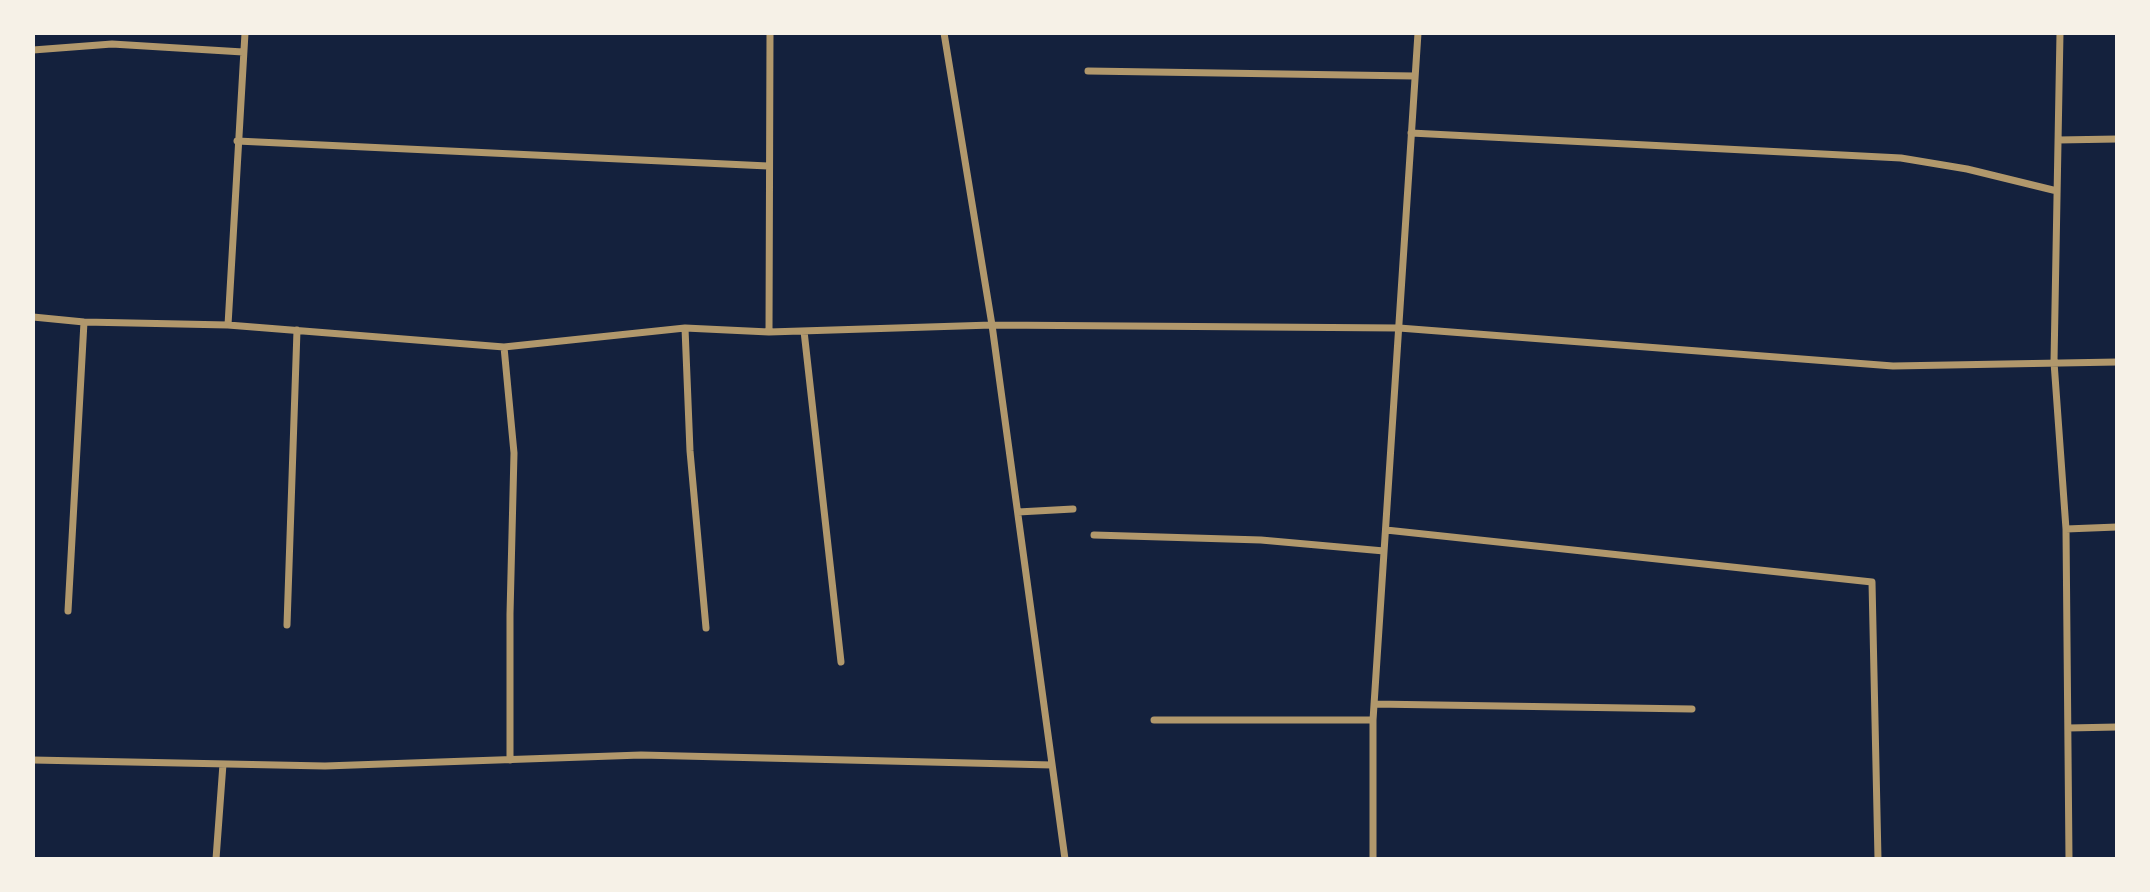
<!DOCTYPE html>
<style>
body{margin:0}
#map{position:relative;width:2150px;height:892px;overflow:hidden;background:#14213d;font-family:"Archivo Narrow",sans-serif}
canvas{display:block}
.frame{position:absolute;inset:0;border:35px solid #f6f1e7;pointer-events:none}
</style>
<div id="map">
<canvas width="2150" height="892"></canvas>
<div class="frame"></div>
</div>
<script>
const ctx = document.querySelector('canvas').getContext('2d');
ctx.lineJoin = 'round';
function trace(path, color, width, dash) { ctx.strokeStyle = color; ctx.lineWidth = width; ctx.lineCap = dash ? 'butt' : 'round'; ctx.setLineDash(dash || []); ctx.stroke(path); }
trace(new Path2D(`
 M 944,33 L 992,325 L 1065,859
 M 2060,33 L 2054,362 L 2066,529 L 2069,859
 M 33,50 L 112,44 L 243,52
 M 1088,71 L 1414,76
 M 1411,133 L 1901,158 L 1967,169 L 2057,191
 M 2058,140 L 2117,139
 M 237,141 L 768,166
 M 33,317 L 84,322 L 228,325 L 504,347 L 685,328 L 769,332 L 992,325 L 1399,328 L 1893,366 L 2117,362
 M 228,325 L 245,33
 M 685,328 L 690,451 L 706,628
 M 804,331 L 841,662
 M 769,332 L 770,33
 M 504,347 L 514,453 L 510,614 L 510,760
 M 1018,512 L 1073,509
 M 2066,529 L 2117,527
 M 1386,530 L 1872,582 L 1878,859
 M 1094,535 L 1261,540 L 1384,551
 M 68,611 L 84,322
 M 287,625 L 297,330
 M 1374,704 L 1692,709
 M 1154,720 L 1373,720
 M 2068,728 L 2117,727
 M 33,760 L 325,766 L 641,755 L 1052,765
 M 216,859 L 223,764
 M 1373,859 L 1373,720 L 1418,33`), '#b1986c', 7);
</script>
